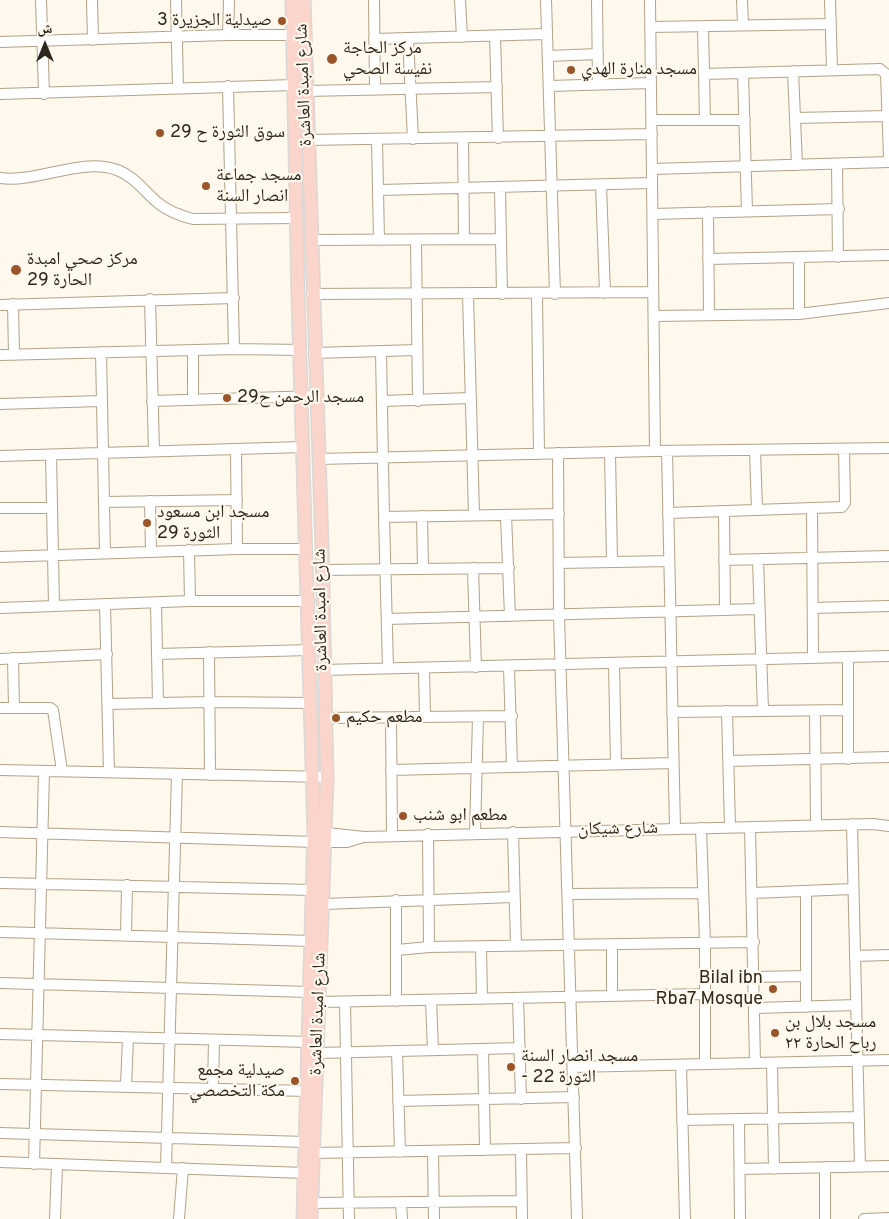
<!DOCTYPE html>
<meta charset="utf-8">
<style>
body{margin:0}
#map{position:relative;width:889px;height:1219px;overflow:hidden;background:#fff8ed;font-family:Overpass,"Noto Naskh Arabic",sans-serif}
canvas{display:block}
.north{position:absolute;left:20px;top:20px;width:50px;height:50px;-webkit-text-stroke:4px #fff8ed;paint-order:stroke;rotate:0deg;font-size:14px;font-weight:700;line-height:20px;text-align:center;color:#2d271c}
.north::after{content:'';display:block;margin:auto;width:18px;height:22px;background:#2d271c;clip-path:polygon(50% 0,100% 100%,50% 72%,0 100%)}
</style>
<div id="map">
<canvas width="889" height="1219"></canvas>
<div class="north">ش</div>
</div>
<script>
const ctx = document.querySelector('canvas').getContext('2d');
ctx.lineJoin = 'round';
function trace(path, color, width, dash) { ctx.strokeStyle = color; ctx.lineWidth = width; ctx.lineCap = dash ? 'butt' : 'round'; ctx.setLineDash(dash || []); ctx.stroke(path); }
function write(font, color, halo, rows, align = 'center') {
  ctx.font = font + ' Overpass,"Noto Naskh Arabic",sans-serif'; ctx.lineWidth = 4.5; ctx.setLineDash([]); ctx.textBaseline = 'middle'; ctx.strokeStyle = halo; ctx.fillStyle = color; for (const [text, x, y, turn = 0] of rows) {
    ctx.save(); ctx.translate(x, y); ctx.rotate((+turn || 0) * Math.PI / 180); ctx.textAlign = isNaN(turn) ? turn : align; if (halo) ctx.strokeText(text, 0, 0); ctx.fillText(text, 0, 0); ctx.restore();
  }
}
const minor = new Path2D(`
 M 41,0 L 44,94
 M 92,0 L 93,40
 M 176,0 L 178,88
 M 374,0 L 375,90
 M 460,0 L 462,37
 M 546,0 L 555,294
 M 597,0 L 598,84
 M 650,0 L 655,451
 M 742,0 L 743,25
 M 830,0 L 832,69
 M 651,27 L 831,24
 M 703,27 L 705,120
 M 228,35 L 229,0
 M 495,36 L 498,138
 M 408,38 L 413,139
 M 374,39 L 547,34
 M 0,42 L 228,35 L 293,35
 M 548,56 L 598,54
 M 793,71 L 797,165
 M 704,74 L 880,69 L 886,74 L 889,158
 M 743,74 L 747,211
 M 228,86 L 234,349
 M 549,86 L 651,83
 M 306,91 L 497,87
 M 0,94 L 294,85
 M 795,118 L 887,116
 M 652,120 L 745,120
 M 463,138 L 464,239
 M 307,140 L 652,134
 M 377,140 L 379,240
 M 837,164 L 838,257
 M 652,169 L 889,162
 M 0,178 C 39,183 80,157 117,170 C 134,176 145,192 158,203 C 168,211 181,216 193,219 L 297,218
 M 601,185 L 605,293
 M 500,188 L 502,294
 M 380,190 L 652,183
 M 708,212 L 709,315
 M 653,214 L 839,209
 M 311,240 L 501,239
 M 416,240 L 418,401
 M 799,257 L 799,314
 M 708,259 L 889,255
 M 312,294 L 653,292
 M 468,294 L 474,515
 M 537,294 L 539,454
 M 150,299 L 154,451
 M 13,304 L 14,355
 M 0,305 L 234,298
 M 654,316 L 799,314 L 889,303
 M 101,352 L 105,553
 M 381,352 L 384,517 L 559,514
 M 314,353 L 417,350
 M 0,355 L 234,349 L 301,350
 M 193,400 L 193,350
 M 152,401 L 317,396
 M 382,401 L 471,398
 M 0,404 L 102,401
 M 236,449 L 237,549
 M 755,450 L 757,510
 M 667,451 L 675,828
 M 610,452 L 612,561
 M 558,453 L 559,615 L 577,1219
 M 51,455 L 54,606
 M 0,456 L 303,447
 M 318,459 L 655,451 L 889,448
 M 150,501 L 151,552
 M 104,502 L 237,500
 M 0,508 L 51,508
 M 812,508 L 813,658
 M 724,511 L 725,610
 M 668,513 L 842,507 L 845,503 L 844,449
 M 506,515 L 510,616
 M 422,516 L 423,569
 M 384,517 L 388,668
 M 189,550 L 190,601
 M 0,557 L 237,549 L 307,549
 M 724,560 L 889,556
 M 758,560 L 763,711
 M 559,563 L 669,561
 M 473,568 L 476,667
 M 322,570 L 509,568
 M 156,603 L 158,703
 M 105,604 L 109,772
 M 0,608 L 190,601 L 309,601
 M 813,608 L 889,606
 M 387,619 L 759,609
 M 209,652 L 210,775
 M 157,654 L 310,650
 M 13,658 L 14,708
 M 848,658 L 848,759
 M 0,659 L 107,654
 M 614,664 L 616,764
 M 509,667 L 512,767
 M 424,669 L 425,717
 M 323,670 L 889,656
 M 108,704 L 210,702 L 311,703
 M 0,708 L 50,708 L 53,710 L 62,771
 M 727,711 L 730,827
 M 815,711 L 816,825
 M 672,712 L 848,710
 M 325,718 L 512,716
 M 391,718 L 392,835
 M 729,761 L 889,757
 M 0,770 L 327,777
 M 391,770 L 673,763
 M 852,824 L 860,1167
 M 750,827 L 755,1063
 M 701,828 L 705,943 L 705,1064
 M 0,832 L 314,842 L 347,842 L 363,837
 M 318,832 L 364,837 L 873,824 L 889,826
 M 513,832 L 516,946
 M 475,833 L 478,717
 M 428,834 L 429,947
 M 0,883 L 314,890
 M 806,891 L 806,1007
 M 753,893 L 853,889
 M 569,894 L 703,893
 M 396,900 L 396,1001
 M 324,904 L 514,897
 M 0,932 L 312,941
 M 126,935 L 127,885
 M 481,947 L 482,999
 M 397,950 L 429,947 L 754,942
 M 855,956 L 889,955
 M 755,977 L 806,976
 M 0,983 L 310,992
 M 612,996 L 612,945
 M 518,998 L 521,1099
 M 431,1000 L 433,1050
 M 319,1002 L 704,994
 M 345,1002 L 349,1219
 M 756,1008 L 856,1005
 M 0,1034 L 309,1042
 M 483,1049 L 485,1150
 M 397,1051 L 400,1152
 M 318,1053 L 520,1048
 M 772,1063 L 774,1169
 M 681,1065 L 685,1219
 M 573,1067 L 889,1060
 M 0,1084 L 308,1091
 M 126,1086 L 128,1038
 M 213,1089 L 214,1040
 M 398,1101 L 574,1097
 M 682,1120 L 859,1117
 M 739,1120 L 740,1219
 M 0,1133 L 306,1142
 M 521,1149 L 522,1219
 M 433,1151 L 434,1219
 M 314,1153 L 576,1148
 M 0,1162 L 304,1173
 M 34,1164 L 44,771
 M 166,1168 L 177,774
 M 740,1169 L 889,1166
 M 312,1203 L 521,1201
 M 401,1203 L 402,1219
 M 55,1219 L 57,1165
 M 179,1219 L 183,1168
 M 825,1219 L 825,1167
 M 864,1219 L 889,1218`);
const major = new Path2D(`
 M 292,0 L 298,294 L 314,831 L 303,1219
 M 304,0 L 322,546 L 327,777 L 311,1219`);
trace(minor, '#b3a288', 12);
trace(major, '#d9d8d6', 15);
trace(minor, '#fff', 10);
trace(major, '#fbd5cb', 12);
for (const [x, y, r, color] of [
 [282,21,5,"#9b552b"],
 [332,59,6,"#9b552b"],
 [571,70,5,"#9b552b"],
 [160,133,5,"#9b552b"],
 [206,186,5,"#9b552b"],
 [16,270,6,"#9b552b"],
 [227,398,5,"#9b552b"],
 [147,523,5,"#9b552b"],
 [336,718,5,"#9b552b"],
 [403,816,5,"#9b552b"],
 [773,989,5,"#9b552b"],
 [775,1033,5,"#9b552b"],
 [511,1067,5,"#9b552b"],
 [295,1081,5,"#9b552b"]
]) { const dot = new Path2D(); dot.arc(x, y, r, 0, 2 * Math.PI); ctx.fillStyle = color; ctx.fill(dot); trace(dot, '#fff8ed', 2); }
write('18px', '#2d271c', '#fff8ed', [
 ["صيدلية الجزيرة 3",272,21,"right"],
 ["مركز الحاجة",343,49],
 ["نفيسة الصحي",343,70],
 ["مسجد منارة الهدي",581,70],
 ["سوق الثورة ح 29",170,133],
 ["مسجد جماعة",216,176],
 ["انصار السنة",216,197],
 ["مركز صحي امبدة",27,260],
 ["الحارة 29",27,281],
 ["مسجد الرحمن ح29",237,398],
 ["مسجد ابن مسعود",157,513],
 ["الثورة 29",157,534],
 ["مطعم حكيم",346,718],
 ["مطعم ابو شنب",413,816],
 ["Bilal ibn",763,979,"right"],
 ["Rba7 Mosque",763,1000,"right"],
 ["مسجد بلال بن",785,1023],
 ["رباح الحارة ٢٢",785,1044],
 ["مسجد انصار السنة",521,1057],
 ["- الثورة 22",521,1078],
 ["صيدلية مجمع",285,1071,"right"],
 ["مكة التخصصي",285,1092,"right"]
], 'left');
write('18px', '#2d271c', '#fff8ed', [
 ["شارع امبدة العاشرة",305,85,-92],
 ["شارع امبدة العاشرة",322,610,-91],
 ["شارع شيكان",618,830,-1],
 ["شارع امبدة العاشرة",319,1014,-88]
]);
</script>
